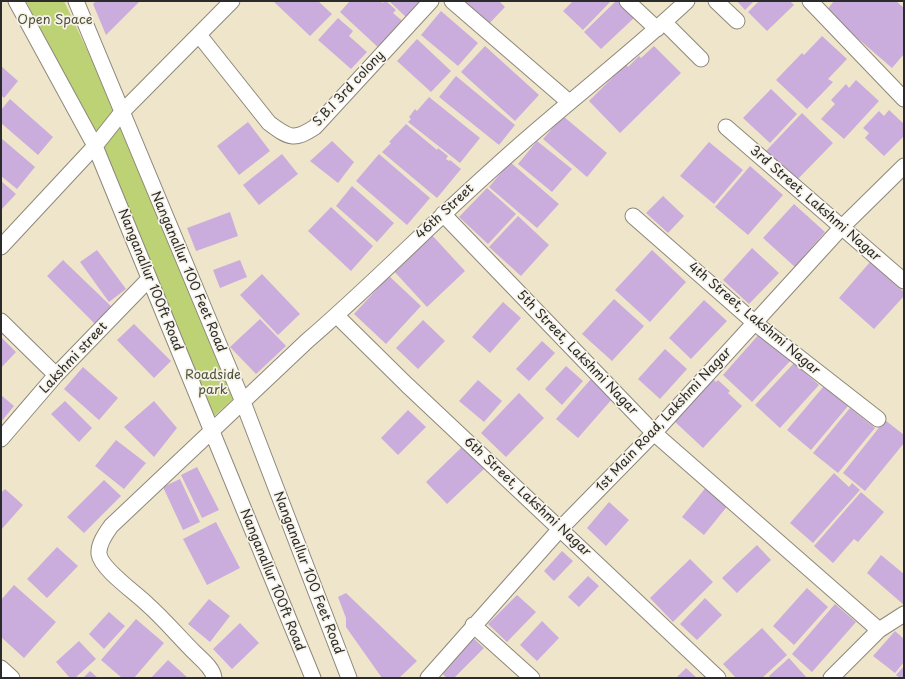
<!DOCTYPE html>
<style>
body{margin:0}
#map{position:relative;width:905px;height:679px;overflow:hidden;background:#efe5ca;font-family:"Playpen Sans",sans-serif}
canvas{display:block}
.frame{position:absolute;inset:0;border:2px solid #2b2b2b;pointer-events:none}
</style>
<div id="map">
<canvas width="905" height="679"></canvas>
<div class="frame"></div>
</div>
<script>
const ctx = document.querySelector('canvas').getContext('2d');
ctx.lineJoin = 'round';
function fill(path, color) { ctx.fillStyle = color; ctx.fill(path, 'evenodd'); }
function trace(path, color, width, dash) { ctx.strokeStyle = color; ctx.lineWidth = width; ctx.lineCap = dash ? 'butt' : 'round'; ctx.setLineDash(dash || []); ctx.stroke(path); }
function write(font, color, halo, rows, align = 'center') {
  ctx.font = font + ' "Playpen Sans",sans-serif'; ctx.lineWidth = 3.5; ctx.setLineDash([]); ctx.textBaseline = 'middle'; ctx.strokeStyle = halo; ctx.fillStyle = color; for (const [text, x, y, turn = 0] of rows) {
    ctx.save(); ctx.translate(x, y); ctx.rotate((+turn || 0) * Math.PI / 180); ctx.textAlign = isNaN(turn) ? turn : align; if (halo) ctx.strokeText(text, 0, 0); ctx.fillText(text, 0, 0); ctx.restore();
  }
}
fill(new Path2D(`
 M 26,1 L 64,1 L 116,111 L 94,134 Z
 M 121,122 L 234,398 L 212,418 L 101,146 Z`), '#bdd175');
fill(new Path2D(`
 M 96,1 L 138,1 L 139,2 L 106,35 L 93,4 Z
 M 273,1 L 318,1 L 332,14 L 310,36 Z
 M 350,1 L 381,1 L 382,3 L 386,1 L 396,10 L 393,13 L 406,24 L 382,51 L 340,12 Z
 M 389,1 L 423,1 L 407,18 Z
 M 458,1 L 501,1 L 500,2 L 505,7 L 486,27 Z
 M 573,1 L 611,1 L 583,30 L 563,11 Z
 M 616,1 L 620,1 L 635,17 L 601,49 L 584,32 Z
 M 737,1 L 754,1 L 745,10 Z
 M 759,1 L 790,1 L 794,5 L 767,31 L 748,12 Z
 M 834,1 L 896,1 L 904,8 L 904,54 L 892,68 L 826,11 Z
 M 441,11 L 478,43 L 458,66 L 421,35 Z
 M 338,18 L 353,31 L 349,36 L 367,52 L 351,69 L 318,40 Z
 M 822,36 L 847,59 L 828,79 L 833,82 L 807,109 L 776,80 L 802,53 L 804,55 Z
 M 417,39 L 451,71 L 431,92 L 397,61 Z
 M 485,46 L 539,95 L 515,121 L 461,72 Z
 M 654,46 L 681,73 L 620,133 L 589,101 L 626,64 L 628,67 L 639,56 L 641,58 Z
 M 1,66 L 18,81 L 4,98 L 1,95 Z
 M 456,76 L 515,125 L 499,145 L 439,97 Z
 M 856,80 L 879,101 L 844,139 L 821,119 L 835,104 L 831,100 L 846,84 L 849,88 Z
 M 771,89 L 797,114 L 770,143 L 743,118 Z
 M 429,97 L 480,138 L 460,163 L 408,122 L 411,119 L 409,117 L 415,109 L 417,111 Z
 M 10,99 L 53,137 L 38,155 L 1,123 L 1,110 Z
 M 889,110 L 904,124 L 904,136 L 884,156 L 865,138 L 869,133 L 863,128 L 879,111 L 884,116 Z
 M 802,113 L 833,143 L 797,180 L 766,151 Z
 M 563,116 L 607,153 L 587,177 L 543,139 Z
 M 248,122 L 270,151 L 239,175 L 217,146 Z
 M 406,124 L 437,150 L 438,148 L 448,156 L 446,159 L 449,161 L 450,160 L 461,169 L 437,198 L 382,152 L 391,143 L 389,142 Z
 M 1,138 L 35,167 L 17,189 L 1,176 Z
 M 332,141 L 354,162 L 338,183 L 310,161 Z
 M 537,141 L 572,169 L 552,192 L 518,164 Z
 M 709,142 L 743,170 L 714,204 L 680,176 Z
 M 282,154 L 298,174 L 259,205 L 243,185 Z
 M 379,154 L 430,198 L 407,225 L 356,181 Z
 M 510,162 L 559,204 L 537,228 L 489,187 Z
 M 750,166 L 783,195 L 748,235 L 715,207 Z
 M 1,181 L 16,194 L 1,210 Z
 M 352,186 L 394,223 L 377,242 L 336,206 Z
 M 487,188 L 516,214 L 488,244 L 459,217 Z
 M 663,196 L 684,216 L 668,233 L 646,213 Z
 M 794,204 L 825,232 L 795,267 L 763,238 Z
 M 331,207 L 373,246 L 351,271 L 308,231 Z
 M 230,212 L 238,236 L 196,251 L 187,228 Z
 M 518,216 L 549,245 L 521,276 L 489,247 Z
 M 430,233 L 465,271 L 427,307 L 392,269 Z
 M 752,248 L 779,273 L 749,304 L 723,280 Z
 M 97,250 L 126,289 L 109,302 L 80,262 Z
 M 652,250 L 686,282 L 650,322 L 615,290 Z
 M 63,260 L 115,310 L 98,327 L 47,276 Z
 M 240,260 L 247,277 L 220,288 L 213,270 Z
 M 870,262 L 904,292 L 904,296 L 874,329 L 839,298 Z
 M 262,274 L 300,314 L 278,335 L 240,295 Z
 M 389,276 L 421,306 L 386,344 L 354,314 Z
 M 614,299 L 644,326 L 612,361 L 582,334 Z
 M 704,300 L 727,321 L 691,359 L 669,338 Z
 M 503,302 L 521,318 L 490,353 L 472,337 Z
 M 260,319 L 286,346 L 256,374 L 230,347 Z
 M 423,320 L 445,341 L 418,369 L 396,348 Z
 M 134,324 L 171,361 L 154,378 L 117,340 Z
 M 761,332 L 791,360 L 752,402 L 723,375 Z
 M 1,337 L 16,352 L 1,368 Z
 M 542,341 L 555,353 L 529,381 L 516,369 Z
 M 665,349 L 687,369 L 660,399 L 638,379 Z
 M 794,363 L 819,385 L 780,428 L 755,405 Z
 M 566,366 L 583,381 L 562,405 L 545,389 Z
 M 83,367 L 118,398 L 99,420 L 64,389 Z
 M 711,377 L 716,382 L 718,380 L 730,391 L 728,393 L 742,406 L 703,448 L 672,419 Z
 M 591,379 L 613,398 L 578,438 L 556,419 Z
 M 478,380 L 502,401 L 484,422 L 459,401 Z
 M 824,386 L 848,406 L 811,450 L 787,430 Z
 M 519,393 L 544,418 L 506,457 L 481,433 Z
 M 1,395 L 14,406 L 1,422 Z
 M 65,401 L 92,428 L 79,442 L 51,414 Z
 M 154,401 L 177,428 L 154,457 L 124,427 Z
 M 850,408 L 875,428 L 838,473 L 813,453 Z
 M 408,410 L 426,427 L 398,455 L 381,438 Z
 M 885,420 L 904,435 L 904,443 L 865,491 L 843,473 Z
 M 116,440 L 146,463 L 124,489 L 95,466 Z
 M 463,446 L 484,469 L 447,504 L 426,482 Z
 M 197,467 L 219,510 L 202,518 L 181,475 Z
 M 834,473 L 849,487 L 852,483 L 860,490 L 813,543 L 790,523 Z
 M 180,479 L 200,522 L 183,530 L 163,487 Z
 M 104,480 L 121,496 L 84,533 L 67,517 Z
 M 707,486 L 729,504 L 704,535 L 682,517 Z
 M 5,489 L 23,505 L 1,530 L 1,493 Z
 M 861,492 L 884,512 L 858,542 L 854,539 L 833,563 L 814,546 Z
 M 609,502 L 629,520 L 606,546 L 587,528 Z
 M 216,522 L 240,568 L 207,585 L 183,539 Z
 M 757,545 L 771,560 L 737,593 L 722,578 Z
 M 57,547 L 78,566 L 47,598 L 27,579 Z
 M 562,551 L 573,561 L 554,581 L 544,571 Z
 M 881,555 L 904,574 L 904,605 L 867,573 Z
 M 690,559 L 713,582 L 673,622 L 650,598 Z
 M 588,576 L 599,586 L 579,607 L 568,597 Z
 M 14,585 L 56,622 L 24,658 L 1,637 L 1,600 Z
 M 807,588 L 828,607 L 794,645 L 773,626 Z
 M 346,593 L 417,661 L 399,678 L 382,678 L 346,627 L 346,618 L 338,597 Z
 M 517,595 L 536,612 L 507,642 L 488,624 Z
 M 705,598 L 722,615 L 697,640 L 680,624 Z
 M 209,599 L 230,616 L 210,642 L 188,624 Z
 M 835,604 L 856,622 L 812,672 L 792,654 Z
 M 109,612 L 125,626 L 104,649 L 89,634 Z
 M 136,619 L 164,643 L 134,678 L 122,678 L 101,660 Z
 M 542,621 L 559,638 L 537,661 L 520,645 Z
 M 240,623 L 259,643 L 232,669 L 213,649 Z
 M 762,628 L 787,655 L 762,678 L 736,678 L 723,664 Z
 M 895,631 L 904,639 L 904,662 L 895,673 L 873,656 Z
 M 471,636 L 484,648 L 454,678 L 447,678 L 438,670 Z
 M 79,641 L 96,659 L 75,678 L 70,678 L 56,662 Z
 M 789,658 L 807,678 L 771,678 L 769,676 Z
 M 168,660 L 188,678 L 151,678 Z
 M 904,666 L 904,678 L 900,678 L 896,675 Z
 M 686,668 L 697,678 L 676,678 Z
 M 90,671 L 98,678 L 83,678 Z`), '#caaddc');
const minor = new Path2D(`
 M 16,1 L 95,146 L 313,678
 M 76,1 L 243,402 L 349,678
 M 452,1 L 569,102
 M 627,1 L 657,29
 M 716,1 L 737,21
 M 810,1 L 904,99
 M 664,22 L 701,59
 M 199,35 L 269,123 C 289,138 294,141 315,127 L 431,1
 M 726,127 L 904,281
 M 443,214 L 654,433 L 879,630
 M 633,216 L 755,323 L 878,419
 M 1,247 L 95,146 L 122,112 L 232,1
 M 337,316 L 407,385 L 718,678
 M 1,321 L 56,375
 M 1,439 L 56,375 L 149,279
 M 473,625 L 532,678
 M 1,668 L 12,678
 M 214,678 C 213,668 201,659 194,652 C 178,636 164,619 147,604 C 136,593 101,569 99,554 C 98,544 106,533 111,526 L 307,341 C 372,285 431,224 495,167 C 557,110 625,59 687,1
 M 428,678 L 560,529 L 654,433 L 841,228 L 904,166
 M 831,678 L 879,630 L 904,614`);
trace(minor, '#8d887a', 17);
trace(minor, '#fff', 15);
write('13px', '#50543e', '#f7f3e8', [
 ["Open Space",55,20],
 ["Roadside",213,375],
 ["park",213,390]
]);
write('13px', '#2b2b2b', '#f7f3e8', [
 ["S.B.I 3rd colony",349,89,-47],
 ["3rd Street, Lakshmi Nagar",815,204,41],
 ["46th Street",445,212,-43],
 ["Nanganallur 100 Feet Road",188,272,67],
 ["Nanganallur 100ft Road",150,280,68],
 ["4th Street, Lakshmi Nagar",754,319,40],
 ["5th Street, Lakshmi Nagar",577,353,46],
 ["Lakshmi street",74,358,-47],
 ["1st Main Road, Lakshmi Nagar",664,420,-47],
 ["6th Street, Lakshmi Nagar",527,497,43],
 ["Nanganallur 100 Feet Road",308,573,69],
 ["Nanganallur 100ft Road",272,580,68]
]);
</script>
